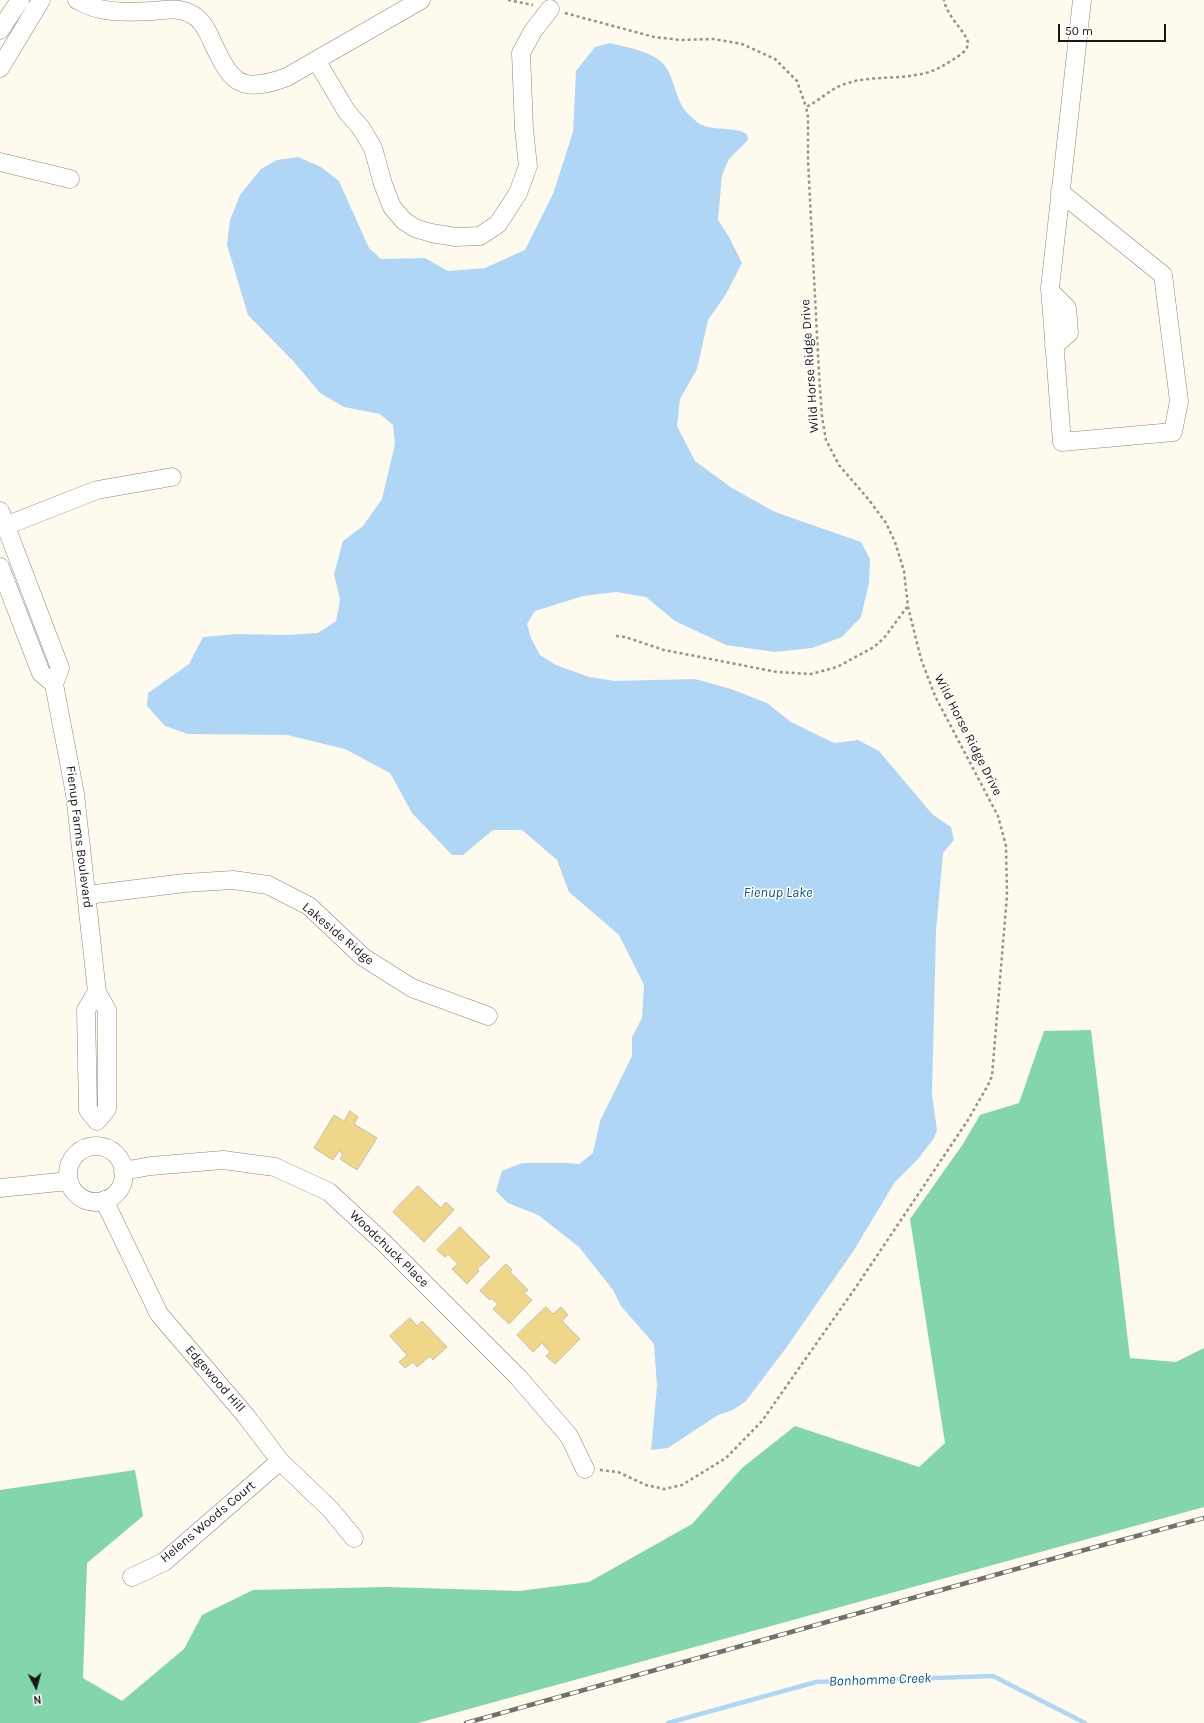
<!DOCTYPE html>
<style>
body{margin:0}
#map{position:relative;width:1204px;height:1723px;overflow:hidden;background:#fefaed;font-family:Karla,sans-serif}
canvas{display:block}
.north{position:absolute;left:16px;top:1667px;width:40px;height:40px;-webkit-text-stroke:3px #fff;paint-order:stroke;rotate:174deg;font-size:11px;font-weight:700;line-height:16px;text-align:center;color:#191713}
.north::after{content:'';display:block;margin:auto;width:14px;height:18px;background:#191713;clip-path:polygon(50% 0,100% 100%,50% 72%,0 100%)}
.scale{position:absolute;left:1058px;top:24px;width:108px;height:18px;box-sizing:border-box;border:2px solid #191713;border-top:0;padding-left:5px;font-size:12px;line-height:14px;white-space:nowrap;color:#191713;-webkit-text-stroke:3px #fff;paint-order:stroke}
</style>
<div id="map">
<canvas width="1204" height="1723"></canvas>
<div class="north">N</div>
<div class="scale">50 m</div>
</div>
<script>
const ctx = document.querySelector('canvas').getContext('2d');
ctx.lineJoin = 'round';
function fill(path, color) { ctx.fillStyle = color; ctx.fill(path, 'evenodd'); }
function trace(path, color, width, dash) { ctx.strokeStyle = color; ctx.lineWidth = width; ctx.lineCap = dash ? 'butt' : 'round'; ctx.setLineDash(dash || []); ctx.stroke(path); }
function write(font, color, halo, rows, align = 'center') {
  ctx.font = font + ' Karla,sans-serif'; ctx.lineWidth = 3; ctx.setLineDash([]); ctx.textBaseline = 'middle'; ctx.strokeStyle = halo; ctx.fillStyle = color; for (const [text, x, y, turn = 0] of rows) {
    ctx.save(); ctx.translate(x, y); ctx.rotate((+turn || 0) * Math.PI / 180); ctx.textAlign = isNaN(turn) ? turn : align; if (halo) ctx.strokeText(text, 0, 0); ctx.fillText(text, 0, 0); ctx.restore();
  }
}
fill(new Path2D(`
 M 1091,1030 L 1130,1358 L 1176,1362 L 1204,1348 L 1204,1507 L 418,1723 L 0,1723 L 0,1490 L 135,1470 L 143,1516 L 87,1563 L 83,1678 L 122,1701 L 184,1649 L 202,1615 L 253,1590 L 387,1587 L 519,1591 L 589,1582 L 692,1524 L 742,1468 L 795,1426 L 919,1467 L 945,1443 L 910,1219 L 963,1144 L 980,1115 L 1019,1103 L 1044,1031 Z`), '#83d6ac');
fill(new Path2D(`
 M 610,43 C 626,47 645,50 659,60 C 674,71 674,95 684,109 C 687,114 693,118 697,122 C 709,132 734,126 747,134 L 748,140 L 729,159 L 722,175 L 718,220 L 729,237 L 742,263 L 726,294 L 708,320 L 697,369 L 680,399 L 677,426 L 695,461 L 732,488 L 775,512 L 861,542 L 870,559 L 869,583 L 861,617 L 842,637 L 812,648 L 775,652 L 726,645 L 675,621 L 646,597 L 616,592 L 583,596 L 535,611 L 527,624 L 531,638 L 540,655 L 556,665 L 589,677 L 615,681 L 695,679 L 731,689 L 767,703 L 791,722 L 834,743 L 858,740 L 879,751 L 932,814 L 951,827 L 954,840 L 943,853 L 936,931 L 932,1095 L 937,1130 L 934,1138 L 918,1159 L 895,1182 L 854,1250 L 786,1348 L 746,1401 L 733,1410 L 718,1415 L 668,1448 L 651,1450 L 657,1386 L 654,1344 L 621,1306 L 613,1290 L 579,1247 L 538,1215 L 508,1203 L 496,1191 L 502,1171 L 522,1163 L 568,1163 L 579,1164 L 593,1153 L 600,1121 L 632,1056 L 632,1037 L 642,1018 L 644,985 L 619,935 L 569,892 L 557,860 L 522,830 L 493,830 L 463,855 L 452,855 L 412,813 L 390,773 L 345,749 L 287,735 L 188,734 L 165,726 L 147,706 L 148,693 L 189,664 L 203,637 L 237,634 L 287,635 L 318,633 L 336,621 L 340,600 L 334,574 L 343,541 L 363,526 L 382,499 L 395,444 L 393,425 L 380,414 L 344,407 L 320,393 L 294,362 L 248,315 L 227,245 L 230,220 L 240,195 L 261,169 L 277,160 L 298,157 L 321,167 L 339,181 L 369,248 L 381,259 L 425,258 L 448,271 L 485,268 L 525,250 L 553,194 L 573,132 L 576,71 L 595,47 Z`), '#b0d6f6');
trace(new Path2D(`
 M 668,1723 L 816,1682 L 993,1676 L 1085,1723`), '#b0d6f6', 4.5);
const building = new Path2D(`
 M 350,1111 L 358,1117 L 354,1124 L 377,1138 L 357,1170 L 340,1159 L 343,1154 L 339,1151 L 333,1160 L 314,1148 L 334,1115 L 344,1121 Z
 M 418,1186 L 441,1208 L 446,1202 L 454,1210 L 424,1242 L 393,1212 Z
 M 460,1227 L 490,1257 L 477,1269 L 479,1271 L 467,1284 L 452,1269 L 458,1264 L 448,1254 L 445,1257 L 437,1250 Z
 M 506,1264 L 512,1270 L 510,1272 L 528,1290 L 524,1293 L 532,1300 L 509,1324 L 493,1309 L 498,1304 L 491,1298 L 490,1300 L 480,1291 Z
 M 546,1307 L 553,1314 L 561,1307 L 568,1315 L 562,1321 L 580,1339 L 555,1364 L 546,1356 L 550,1352 L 542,1343 L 533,1352 L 517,1335 Z
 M 410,1318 L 417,1326 L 422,1321 L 447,1347 L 433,1360 L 430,1356 L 417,1367 L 413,1362 L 405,1368 L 399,1362 L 407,1355 L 390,1336 Z`);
fill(building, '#efd688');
trace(building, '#c2beb2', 1);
const minor = new Path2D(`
 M 77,0 C 84,3 92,8 100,9 C 116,13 136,12 152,11 C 165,10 178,7 191,14 C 200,18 206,28 210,37 C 230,79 236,96 287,77 L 421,0
 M 0,30 L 20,0
 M 316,60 L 347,112 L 361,128 L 373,148 L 383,184 L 392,207 L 404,221 L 415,228 L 431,233 L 456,237 L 480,236 L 498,224 L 518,193 L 528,166 L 524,129 L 521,53 L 533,31 L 550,9
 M 0,68 L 41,0
 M 0,162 L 70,179
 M 1060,192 L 1163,275 L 1179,401 L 1173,432 L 1062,442 L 1050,288 L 1082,0
 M 1050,291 L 1067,308 L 1069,333 L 1054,346
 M 0,511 L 60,668 L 54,684 L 41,673 L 0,567
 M 0,528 L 97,490 L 172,477
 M 54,684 L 75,794 L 97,992 L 107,1010 L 107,1109 L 97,1121 L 88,1110 L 86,1010 L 97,992
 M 87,895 L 185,883 L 233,880 L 268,885 L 309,906 L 363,957 L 412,988 L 488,1016
 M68 1174a28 28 0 1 1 56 0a28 28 0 1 1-56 0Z
 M 123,1171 L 151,1166 L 223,1160 L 275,1167 L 329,1192 L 383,1242 L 518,1377 L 569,1436 L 585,1469
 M 0,1188 L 69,1181
 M 104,1200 L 159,1314 L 246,1416 L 280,1461 L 331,1510 L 354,1538
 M 132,1577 L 164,1562 L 280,1461`);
trace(minor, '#8a877b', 19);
trace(new Path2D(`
 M 508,0 L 533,5
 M 565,13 L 654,37 L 681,40 L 713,39 L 742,44 L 775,59 L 797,81 L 806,107
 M 616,636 L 625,637 L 664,650 L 777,672 L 811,674 L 837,667 L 874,647 L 884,638 L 907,607
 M 600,1470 L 618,1472 L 646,1485 L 664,1489 L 682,1485 L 726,1458 L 762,1421 L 856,1287 L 968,1120 L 988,1085 L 992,1076 L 1007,895 L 1006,846 L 998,816 L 935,696 L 921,659 L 908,607 L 904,571 L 895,542 L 886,523 L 869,500 L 839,465 L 826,440 L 822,417 L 819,374 L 808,160 L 808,117 L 806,107 C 819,101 829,90 842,85 C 867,75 895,80 921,74 C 933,72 943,66 954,59 C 959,56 967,51 968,44 C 969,35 946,16 944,0`), '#96938a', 2.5, [3, 3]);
trace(minor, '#fff', 18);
const rail = new Path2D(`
 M 466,1723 L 1077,1552 L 1204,1518`);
trace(rail, '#737069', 4.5);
trace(rail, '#fff', 3, [9]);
write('13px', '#191713', '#fff', [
 ["Wild Horse Ridge Drive",810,366,-94],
 ["Wild Horse Ridge Drive",968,735,63],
 ["Fienup Farms Boulevard",79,837,83],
 ["Lakeside Ridge",338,934,40],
 ["Woodchuck Place",389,1249,44],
 ["Edgewood Hill",215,1379,49],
 ["Helens Woods Court",208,1522,-40]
]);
write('italic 14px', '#085787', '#fff', [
 ["Fienup Lake",778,893],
 ["Bonhomme Creek",880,1680,-2]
]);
</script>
